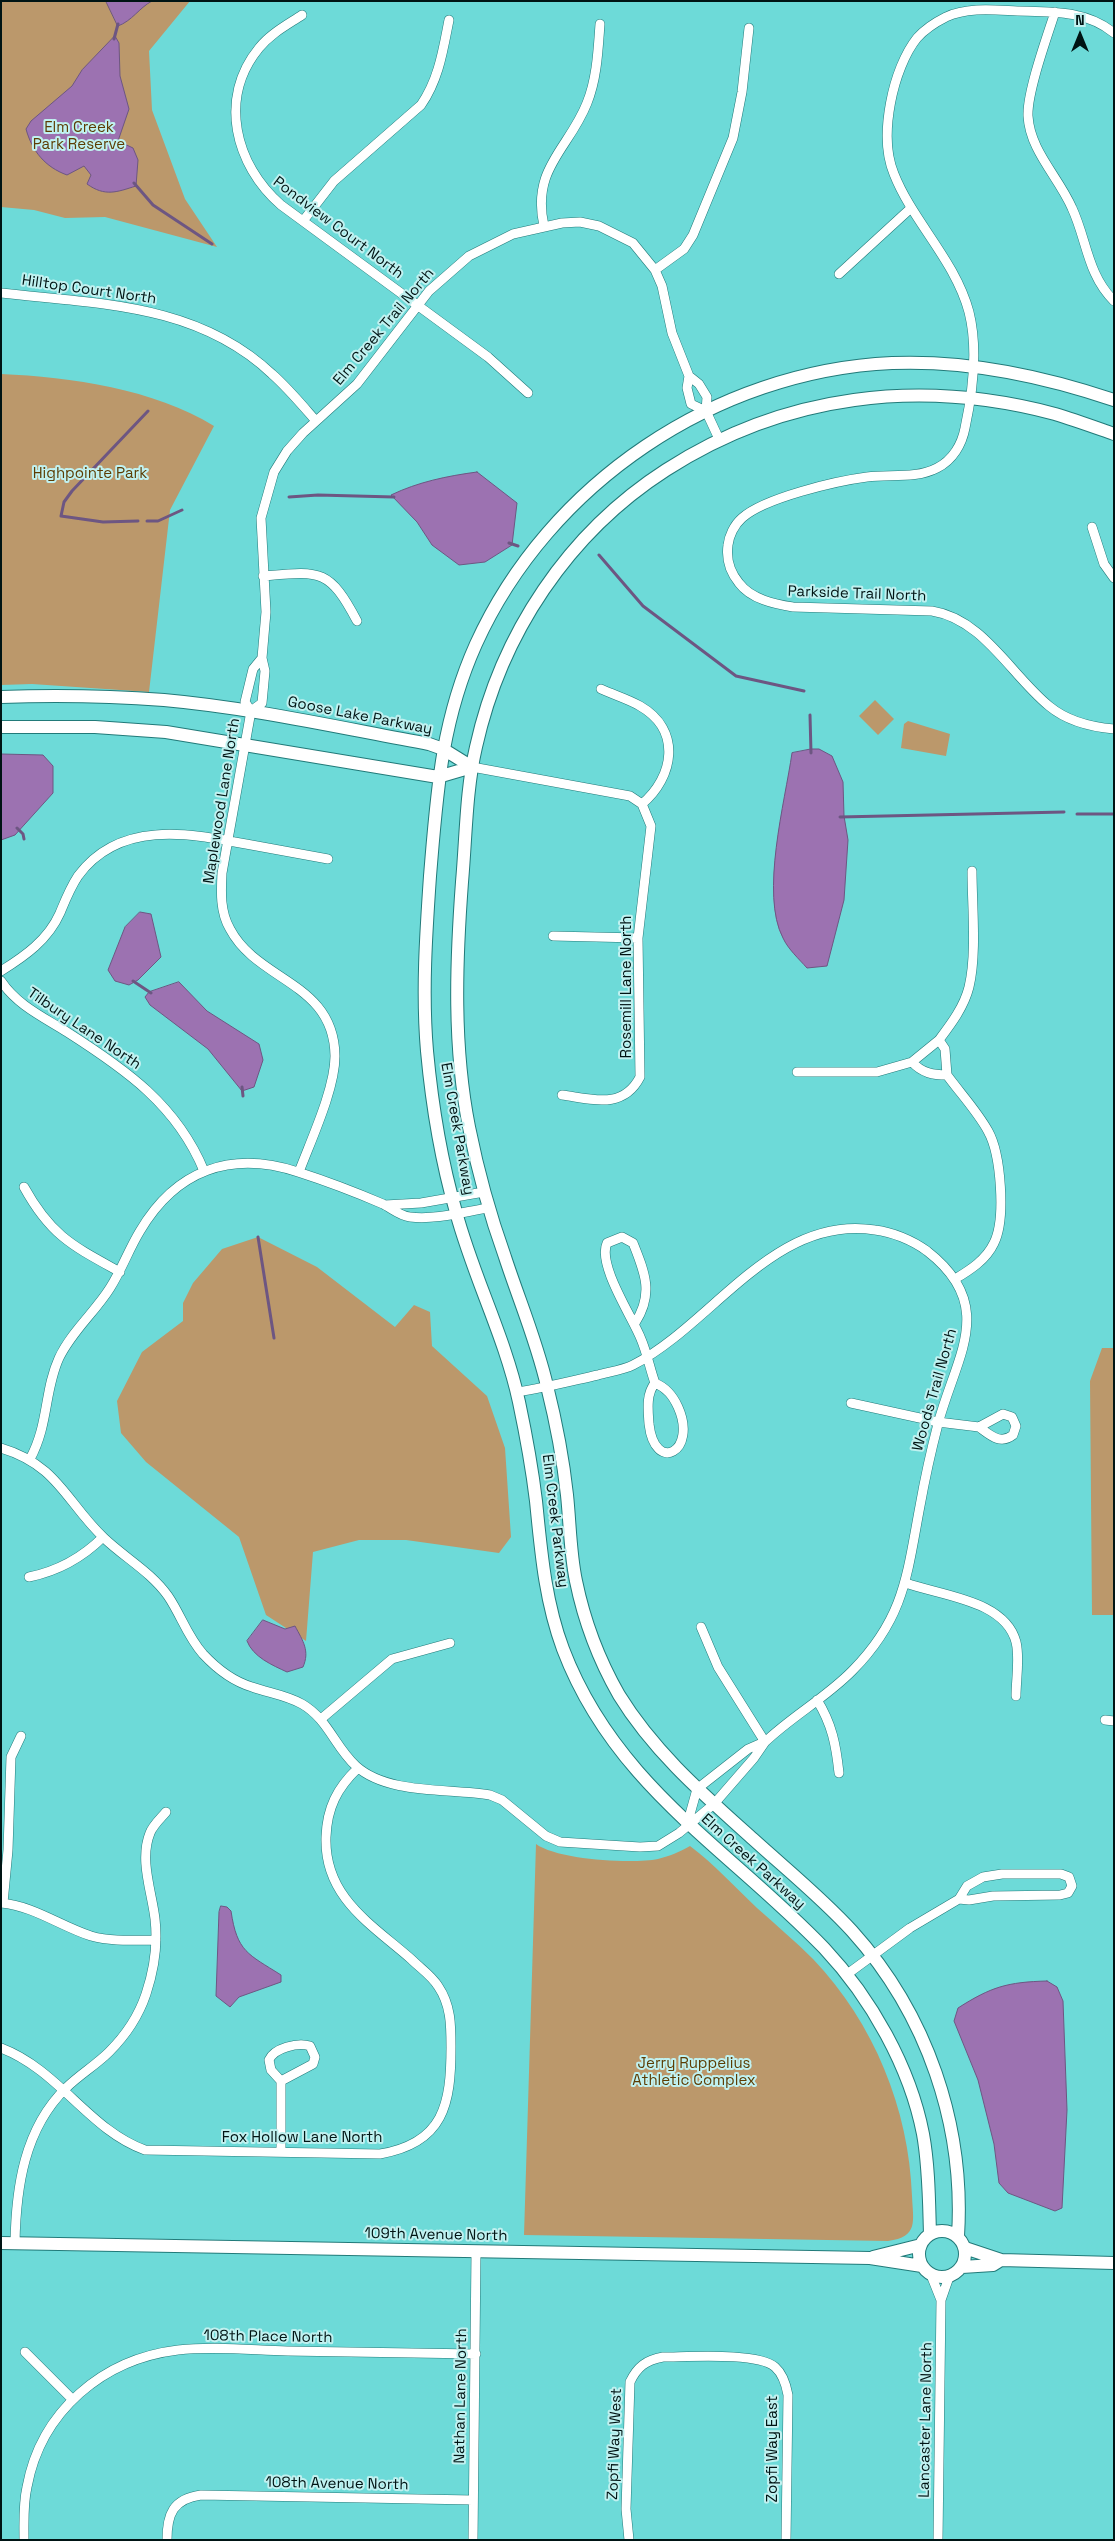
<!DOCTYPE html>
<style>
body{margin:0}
#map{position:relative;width:1115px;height:2541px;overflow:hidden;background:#6ddad8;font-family:"Space Grotesk",sans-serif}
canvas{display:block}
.frame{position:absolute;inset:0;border:2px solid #001414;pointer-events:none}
.north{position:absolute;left:1055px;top:10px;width:50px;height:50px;-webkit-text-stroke:4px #c0f1f0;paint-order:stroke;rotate:0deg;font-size:14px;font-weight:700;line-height:20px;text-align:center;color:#001414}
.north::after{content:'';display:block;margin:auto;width:18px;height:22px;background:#001414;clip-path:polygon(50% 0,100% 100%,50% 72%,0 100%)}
</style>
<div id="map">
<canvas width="1115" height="2541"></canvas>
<div class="frame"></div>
<div class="north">N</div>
</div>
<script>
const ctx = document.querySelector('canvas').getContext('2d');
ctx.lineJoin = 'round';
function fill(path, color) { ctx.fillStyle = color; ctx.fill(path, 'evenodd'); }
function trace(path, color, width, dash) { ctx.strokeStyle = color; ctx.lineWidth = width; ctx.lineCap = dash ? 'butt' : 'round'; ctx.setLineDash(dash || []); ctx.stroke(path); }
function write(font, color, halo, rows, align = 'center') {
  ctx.font = font + ' "Space Grotesk",sans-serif'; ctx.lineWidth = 4; ctx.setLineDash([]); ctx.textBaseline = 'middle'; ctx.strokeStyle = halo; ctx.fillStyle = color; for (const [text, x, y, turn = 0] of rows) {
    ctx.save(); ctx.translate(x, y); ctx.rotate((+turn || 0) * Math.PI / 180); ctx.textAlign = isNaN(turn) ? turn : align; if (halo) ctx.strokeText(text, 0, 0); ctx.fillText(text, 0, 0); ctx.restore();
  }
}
fill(new Path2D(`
 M 1,1 L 190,1 L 149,51 L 152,110 L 185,199 L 217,247 L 105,217 L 65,218 L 34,210 L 1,207 Z
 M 1,374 C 71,377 154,389 214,426 L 170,510 L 149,692 L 32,684 L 1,685 Z
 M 875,700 L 894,719 L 878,735 L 859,716 Z
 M 908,721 L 950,734 L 946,756 L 901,748 L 904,724 Z
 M 258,1237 L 317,1267 L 395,1327 L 414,1305 L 430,1312 L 432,1346 L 487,1396 L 505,1448 L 511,1537 L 499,1553 L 406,1540 L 359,1540 L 313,1552 L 306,1641 L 266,1615 L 239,1537 L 146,1462 L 121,1433 L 117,1401 L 142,1352 L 183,1321 L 183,1303 L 193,1283 L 222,1249 Z
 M 1102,1348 L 1114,1348 L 1114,1615 L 1092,1615 L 1090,1381 Z
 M 536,1844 C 558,1860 632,1864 658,1859 C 670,1856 679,1852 690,1846 C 714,1864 735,1887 757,1908 C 776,1925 795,1941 813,1959 C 874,2023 909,2109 912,2196 C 913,2221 919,2237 888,2241 L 524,2235 Z`), '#bb986b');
const water = new Path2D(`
 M 106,1 L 152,1 C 139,8 132,21 118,26 Z
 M 115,36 L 119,43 L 120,76 L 129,109 L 118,141 L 133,148 L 138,160 L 136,186 C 117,192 105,197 87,184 L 91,175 L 84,166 L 67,175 C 45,167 32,151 26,129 L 31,121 L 72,86 L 82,70 Z
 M 477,472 L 517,503 L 512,545 L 485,562 L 459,565 L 432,545 L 417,522 L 391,495 C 418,482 447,476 477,472 Z
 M 811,749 L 819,749 L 832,756 L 843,782 L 844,816 L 848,840 L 844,900 L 827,966 L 807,968 C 799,959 788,949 783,938 C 760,894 785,802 792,753 Z
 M 1,754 L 43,755 L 53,766 L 53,793 L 15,835 L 1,840 Z
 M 140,912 L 151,914 L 161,957 L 138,980 L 129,985 L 115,981 L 108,970 L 125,927 Z
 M 179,982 L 207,1011 L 259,1044 L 263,1060 L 254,1087 L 242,1091 L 208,1049 L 150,1005 L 145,997 L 149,992 Z
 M 263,1620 L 285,1629 L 295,1626 C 303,1641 310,1651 303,1667 L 287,1672 C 272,1665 253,1657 247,1641 Z
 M 221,1906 L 227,1907 L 231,1911 C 237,1952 248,1954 281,1975 L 281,1982 L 239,1997 L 230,2007 L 216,1996 L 219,1912 Z
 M 1047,1981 L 1057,1987 L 1063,2001 L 1067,2110 L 1062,2208 L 1055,2211 L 1008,2193 L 999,2183 L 994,2144 L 978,2080 L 954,2021 L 958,2008 C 991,1987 1007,1982 1047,1981 Z`);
fill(water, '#9c72b1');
trace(water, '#6d5682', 1);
trace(new Path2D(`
 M 114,39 L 118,24
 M 134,183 L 153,205 L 212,244
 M 289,497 L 318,495 L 394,497
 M 138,521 L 103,522 L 61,516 L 64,502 L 72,491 L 148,411
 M 147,521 L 158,521 L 182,510
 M 509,543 L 518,546
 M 599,555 L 643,606 L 736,676 L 804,691
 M 810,715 L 811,753
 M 1077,814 L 1114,814
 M 840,817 L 1064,812
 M 17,828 L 23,834 L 24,839
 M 133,981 L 151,993
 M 242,1087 L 243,1096
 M 258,1237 L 274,1338`), '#6d5682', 3);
const street = new Path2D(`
 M 1055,12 C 1047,37 1027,92 1028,116 C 1030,151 1058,176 1072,208 C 1087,240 1087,274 1114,301
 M 302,15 C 287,25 270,34 259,48 C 218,98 235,165 281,205 L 488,357 L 528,393
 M 1114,33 C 1086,10 1051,12 1017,11 C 994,10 968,7 946,17 C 936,22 925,29 917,38 C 893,68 878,136 894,174 C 913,222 955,260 969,312 C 978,348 973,391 965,428 C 962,444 953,460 937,468 C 916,479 890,474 867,477 C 836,481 764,498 742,518 C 734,525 729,536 728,545 C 726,559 730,572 739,583 C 751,599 774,604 793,607 L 932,611 C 983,619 1011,675 1049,706 C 1067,721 1091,727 1114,729
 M 303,221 L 334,181 L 421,105 C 439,79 443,50 449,20
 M 544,226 C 531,168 569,149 587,103 C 597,78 598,51 600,24
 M 655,270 L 684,249 L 693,235 L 733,138 L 742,92 L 749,28
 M 839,274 L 911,208
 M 1,293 C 97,304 197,303 272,374 C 288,388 302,405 316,421
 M 689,376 L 687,388 L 691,404 L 706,411
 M 1092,527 L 1104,564 L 1114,578
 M 263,576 C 320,571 329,568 357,621
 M 601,689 C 614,695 628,699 640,706 C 682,730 674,777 642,804
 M 251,711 L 262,703 L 265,671 L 262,658 L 266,612 L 261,518 L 274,472 L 287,451 L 303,433 L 357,384 L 429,291 L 469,256 L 513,234 L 562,223 L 580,222 L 599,226 L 633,243 L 655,270 L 662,286 L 672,333 L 689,376 L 699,384 L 707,397 L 706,411 L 719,439
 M 251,711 L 222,873 C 221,892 220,912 230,929 C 258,982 334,982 335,1056 C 335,1089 311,1140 299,1172
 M 251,711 L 245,702 L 253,669 L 262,658
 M 472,767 L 630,796 L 642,804 L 651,826 L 638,938 L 640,1077 C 623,1110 592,1099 562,1095
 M 553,936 L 638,938
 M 1,971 C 25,956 48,940 60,913 C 65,901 70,888 78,876 C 119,820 188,833 246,844 C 273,849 301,854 328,859
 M 1,981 C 17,1005 43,1017 67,1032 C 125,1069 177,1105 204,1171
 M 939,1040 C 951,1024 964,1007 969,987 C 977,954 972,905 972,871
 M 939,1040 L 945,1049 L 947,1075 C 933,1075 922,1073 912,1062 Z
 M 797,1072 L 877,1072 L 912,1062
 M 947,1075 C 960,1093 977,1111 988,1131 C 1001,1154 1006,1219 994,1243 C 986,1260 970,1270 955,1279
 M 24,1187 C 51,1236 73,1246 120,1272
 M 385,1205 L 421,1203 L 484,1192
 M 635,1323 C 654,1294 645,1273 633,1243 L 622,1237 L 607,1243 C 597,1265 633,1318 641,1339 C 647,1353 650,1369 655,1383 C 667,1388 673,1396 678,1407 C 698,1451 655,1475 649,1424 C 648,1410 646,1394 655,1383
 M 851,1403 L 938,1422 L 979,1427 L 1003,1414 L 1012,1417 L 1016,1426 L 1013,1435 C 1000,1445 990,1435 979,1427
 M 1,1448 C 58,1465 66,1502 104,1538 C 125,1558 151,1572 168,1596 C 181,1615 187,1636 203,1654 C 217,1669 232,1681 252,1687 C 269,1693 286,1695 302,1704 C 328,1719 335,1747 356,1766 C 388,1795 450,1788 490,1795 L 502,1800 L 546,1836 L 560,1842 L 640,1847 L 658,1846 L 679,1833 L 714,1804 L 754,1758 L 765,1742 C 792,1716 827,1697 853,1670 C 905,1617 907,1574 920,1506 C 925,1478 931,1451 938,1424 C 956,1356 998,1306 927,1251 C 912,1240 892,1232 875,1230 C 774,1214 713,1324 633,1365 C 623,1370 609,1372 598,1375 C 571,1381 544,1388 517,1392
 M 30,1459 C 49,1424 44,1391 59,1358 C 72,1331 95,1312 110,1288 C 122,1269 129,1249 140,1231 C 176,1170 231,1150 298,1172 C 326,1181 355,1192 383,1204 C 391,1208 400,1216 410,1217 C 436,1220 463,1212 488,1208
 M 29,1577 C 58,1571 82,1558 103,1537
 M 906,1583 C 942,1596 1005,1600 1016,1642 C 1020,1658 1016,1680 1016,1696
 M 701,1627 L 718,1667 L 765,1742
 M 817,1700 C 832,1724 836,1745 839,1773
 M 321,1719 L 392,1659 L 450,1643
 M 1105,1720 L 1114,1721
 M 687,1825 L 697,1789 L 748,1749 L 764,1742
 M 1,1903 C 34,1906 60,1926 91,1936 C 112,1942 135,1940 156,1940
 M 3,1903 L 8,1850 L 11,1757 L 21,1736
 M 846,1975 L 910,1928 L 959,1899 L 967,1886 L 983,1877 L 1002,1874 L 1061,1874 L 1069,1877 L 1072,1886 L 1068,1893 L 1060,1895 L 993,1896 L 969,1900 L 959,1899
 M 1,2048 C 59,2070 89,2130 145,2150 L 380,2154 C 444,2143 451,2104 451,2047 C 451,2025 451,2005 438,1986 C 431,1975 420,1968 411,1959 C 371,1924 324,1897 326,1837 C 327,1808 337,1788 358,1768
 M 281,2152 L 281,2081 L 271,2070 L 269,2060 C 274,2048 298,2042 310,2046 L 315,2057 L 313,2064 L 281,2081
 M 15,2243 C 16,2188 24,2129 66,2088 C 79,2075 96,2065 109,2052 C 125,2036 139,2015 146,1994 C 154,1970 158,1945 155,1919 C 152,1892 139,1860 150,1833 C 153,1825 161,1818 166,1812
 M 931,2275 L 941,2300 L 949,2277
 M 25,2352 L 72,2399
 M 24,2540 C 24,2522 23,2504 27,2487 C 41,2411 103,2359 178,2350 C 213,2346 251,2350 287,2351 C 350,2352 413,2353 476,2354
 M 167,2540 C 167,2514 173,2499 201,2495 L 473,2500
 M 473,2540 L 476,2252
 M 629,2540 L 626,2509 L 630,2382 C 637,2367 646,2360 663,2357 C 688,2357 758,2352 775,2367 C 783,2374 786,2384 788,2395 L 786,2540
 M 938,2540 L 941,2300`);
const secondary = new Path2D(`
 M 1,697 C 56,695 110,696 164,700 C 253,708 341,728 429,744 L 443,749 L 472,767
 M 1,727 L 95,727 L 166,732 L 438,777 L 472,767
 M919 2254a23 23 0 1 1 46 0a23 23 0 1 1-46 0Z
 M 930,2234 C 929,2202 929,2167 923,2134 C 910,2067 871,1998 824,1948 C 728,1848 615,1786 563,1649 C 545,1601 541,1551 536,1501 C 532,1468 526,1435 519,1402 C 505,1337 473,1276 456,1212 C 441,1160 432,1105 427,1051 C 422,993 426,934 430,876 C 437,792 441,722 476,644 C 549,483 716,371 892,363 C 967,360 1043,376 1114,400
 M 958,2236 C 965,2125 927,2014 852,1931 C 822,1898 786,1869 753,1839 C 704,1795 654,1752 619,1695 C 599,1660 584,1620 576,1581 C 570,1553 570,1523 567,1495 C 563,1458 556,1422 547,1386 C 537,1342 519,1300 505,1257 C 490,1215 478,1172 469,1127 C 453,1046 456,963 462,882 C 466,837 466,790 476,747 C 501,634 568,533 666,470 C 784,394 920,378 1055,414 C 1075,420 1094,427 1114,434
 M 1,2243 L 870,2258 L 922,2266
 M 965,2248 L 1001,2260 L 1114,2263
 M 873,2257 L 921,2245
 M 962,2267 L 993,2265 L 1001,2260`);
trace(street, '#227a79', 10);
trace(secondary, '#227a79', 14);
trace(street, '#fff', 9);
trace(secondary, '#fff', 12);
write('15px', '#5c3c03', '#c0f1f0', [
 ["Elm Creek",79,128],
 ["Park Reserve",79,145],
 ["Highpointe Park",90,474],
 ["Jerry Ruppelius",694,2064],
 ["Athletic Complex",694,2081]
]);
write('15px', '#001414', '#c0f1f0', [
 ["Pondview Court North",338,228,37],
 ["Hilltop Court North",89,290,8],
 ["Elm Creek Trail North",384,327,-50],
 ["Parkside Trail North",857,594,2],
 ["Goose Lake Parkway",360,716,11],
 ["Maplewood Lane North",222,801,-81],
 ["Rosemill Lane North",627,987,-90],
 ["Tilbury Lane North",84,1029,34],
 ["Elm Creek Parkway",457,1129,80],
 ["Woods Trail North",935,1390,-74],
 ["Elm Creek Parkway",555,1521,83],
 ["Elm Creek Parkway",753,1862,42],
 ["Fox Hollow Lane North",302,2138],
 ["109th Avenue North",436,2235,1],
 ["108th Place North",268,2337,1],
 ["Nathan Lane North",461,2396,-89],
 ["Lancaster Lane North",926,2420,-89],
 ["Zopfi Way West",615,2444,-88],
 ["Zopfi Way East",773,2449,-90],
 ["108th Avenue North",337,2484,1]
]);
</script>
